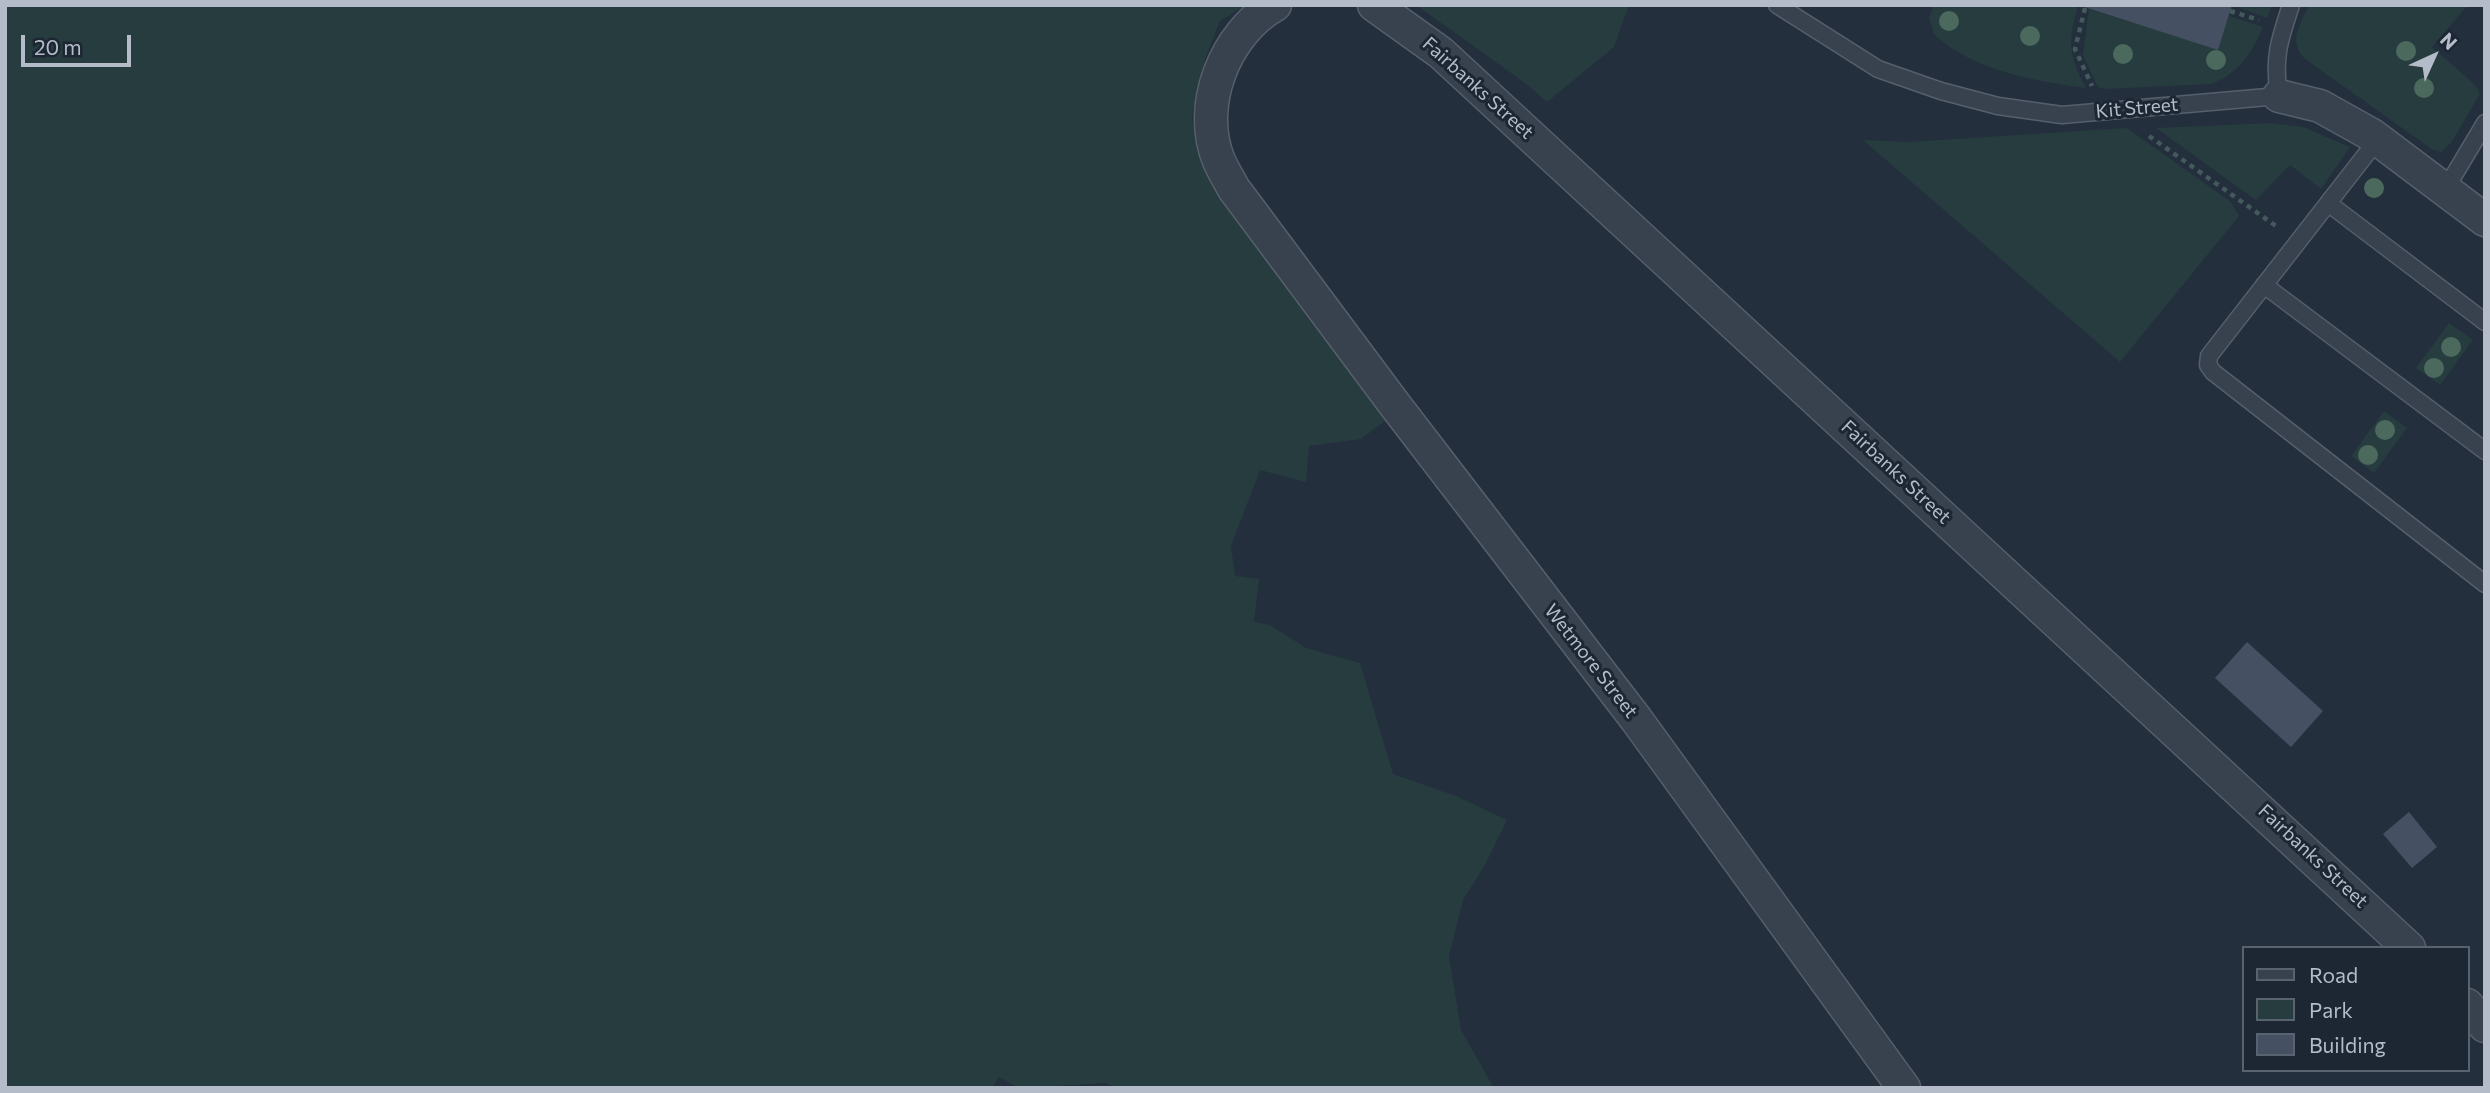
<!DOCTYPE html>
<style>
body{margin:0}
#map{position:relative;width:2490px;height:1093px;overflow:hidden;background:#242f3e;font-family:Commissioner,sans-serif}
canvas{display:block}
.frame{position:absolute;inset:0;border:7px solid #b4bcc9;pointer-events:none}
.legend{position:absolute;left:2242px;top:946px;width:228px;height:126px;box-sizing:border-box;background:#1d2633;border:2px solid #59626f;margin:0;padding:9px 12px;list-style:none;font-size:21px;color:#b4bcc9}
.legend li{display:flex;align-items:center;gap:14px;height:35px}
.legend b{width:35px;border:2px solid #59626f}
.north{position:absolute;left:2399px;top:21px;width:70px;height:70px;-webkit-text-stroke:5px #1d2633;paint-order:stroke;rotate:45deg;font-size:19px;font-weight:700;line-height:28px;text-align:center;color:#b4bcc9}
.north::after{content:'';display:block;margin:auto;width:24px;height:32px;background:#b4bcc9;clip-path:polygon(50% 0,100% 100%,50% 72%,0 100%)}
.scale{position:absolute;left:21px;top:35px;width:110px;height:32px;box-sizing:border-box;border:4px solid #b4bcc9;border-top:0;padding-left:9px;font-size:21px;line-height:24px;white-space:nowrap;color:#b4bcc9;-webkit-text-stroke:5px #1d2633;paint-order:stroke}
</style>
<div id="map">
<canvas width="2490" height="1093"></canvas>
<div class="frame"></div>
<ul class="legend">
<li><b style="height:9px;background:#38414e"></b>Road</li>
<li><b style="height:19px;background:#263c3f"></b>Park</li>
<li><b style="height:19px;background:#455162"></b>Building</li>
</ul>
<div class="north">N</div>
<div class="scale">20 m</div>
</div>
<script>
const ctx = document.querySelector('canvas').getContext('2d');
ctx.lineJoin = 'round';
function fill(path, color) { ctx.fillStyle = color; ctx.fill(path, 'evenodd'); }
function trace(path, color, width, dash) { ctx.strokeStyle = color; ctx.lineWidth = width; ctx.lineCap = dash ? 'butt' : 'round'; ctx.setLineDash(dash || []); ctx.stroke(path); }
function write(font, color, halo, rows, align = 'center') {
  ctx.font = font + ' Commissioner,sans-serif'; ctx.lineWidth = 6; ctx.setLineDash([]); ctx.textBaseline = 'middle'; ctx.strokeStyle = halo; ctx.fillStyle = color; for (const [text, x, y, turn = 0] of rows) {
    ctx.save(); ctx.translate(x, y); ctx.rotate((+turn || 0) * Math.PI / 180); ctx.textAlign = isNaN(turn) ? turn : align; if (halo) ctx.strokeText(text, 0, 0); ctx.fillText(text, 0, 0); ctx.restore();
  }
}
fill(new Path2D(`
 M 5,5 L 1246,5 L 1220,21 L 1205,59 L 1192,118 L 1203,167 L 1392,416 L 1361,439 L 1309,446 L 1306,482 L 1260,470 L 1231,546 L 1235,576 L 1259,579 L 1254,622 L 1270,625 L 1306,648 L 1360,663 L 1393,774 L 1456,796 L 1507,820 L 1485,865 L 1463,900 L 1449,956 L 1461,1030 L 1494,1088 L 1115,1088 L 1106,1083 L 1019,1088 L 999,1077 L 992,1088 L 5,1088 Z
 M 1416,5 L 1629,5 L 1614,47 L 1547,102 L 1525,83 Z
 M 1934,5 L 2078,6 C 2068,42 2068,54 2086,88 C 2038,82 1970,70 1934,34 L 1929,18 Z
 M 2232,5 L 2272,5 L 2267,18 Z
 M 2309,5 L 2468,5 L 2432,47 L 2474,84 L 2480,94 L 2451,143 L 2441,152 L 2433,150 L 2304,58 C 2288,40 2300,25 2309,5 Z
 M 2089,9 L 2217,49 L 2229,16 L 2263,27 C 2252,53 2238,75 2210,84 L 2104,89 L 2098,87 L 2083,55 Z
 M 2271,123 L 2303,127 L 2350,147 L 2321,189 L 2290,165 L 2256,200 L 2156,128 Z
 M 2127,128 L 2231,202 L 2239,216 L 2120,362 L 1863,140 L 1909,142 Z
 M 2449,323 L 2473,340 L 2440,385 L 2416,368 Z
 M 2384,411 L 2407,428 L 2374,473 L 2351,456 Z`), '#263c3f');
fill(new Path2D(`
 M 2078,5 L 2232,5 L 2218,50 Z
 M 2247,642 L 2323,711 L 2291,747 L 2215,678 Z
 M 2409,812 L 2437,847 L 2412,868 L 2383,834 Z`), '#455162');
const service = new Path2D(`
 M 1777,5 L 1878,69 L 1941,91 L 1998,106 L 2062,115 L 2279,96 C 2273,59 2279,41 2291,5
 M 2378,139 L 2209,356 L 2208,365 L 2213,372 L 2485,584
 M 2445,190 L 2485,123
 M 2328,203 L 2485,322
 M 2264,285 L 2485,451`);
const minor = new Path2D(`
 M 1275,5 C 1225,33 1196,106 1219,161 C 1223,170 1229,180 1234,189 L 1395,405 L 1636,719 L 1904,1088
 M 1374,5 L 1441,53 L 2409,948
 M 2279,96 L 2320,106 L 2372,135 L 2485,220
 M 2467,1005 L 2485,1026`);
trace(service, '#565f6c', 19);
trace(minor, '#565f6c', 35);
trace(new Path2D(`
 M 2085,8 L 2075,49 L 2092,86
 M 2230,11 L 2259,20
 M 2149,136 L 2276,226`), '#44595c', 4.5, [5, 5]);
trace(service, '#38414e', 16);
trace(minor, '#38414e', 32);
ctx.fillStyle = '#4b6a5d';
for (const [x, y] of [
 [1949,21],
 [2030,36],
 [2406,51],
 [2123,54],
 [2216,60],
 [2424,88],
 [2374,188],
 [2451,347],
 [2434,368],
 [2385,430],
 [2368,455]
]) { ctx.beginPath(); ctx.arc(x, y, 10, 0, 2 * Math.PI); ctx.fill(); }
write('19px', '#b4bcc9', '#1d2633', [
 ["Fairbanks Street",1478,88,42],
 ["Kit Street",2137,108,-5],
 ["Fairbanks Street",1896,472,43],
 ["Wetmore Street",1591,661,52],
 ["Fairbanks Street",2313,856,43]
]);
</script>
